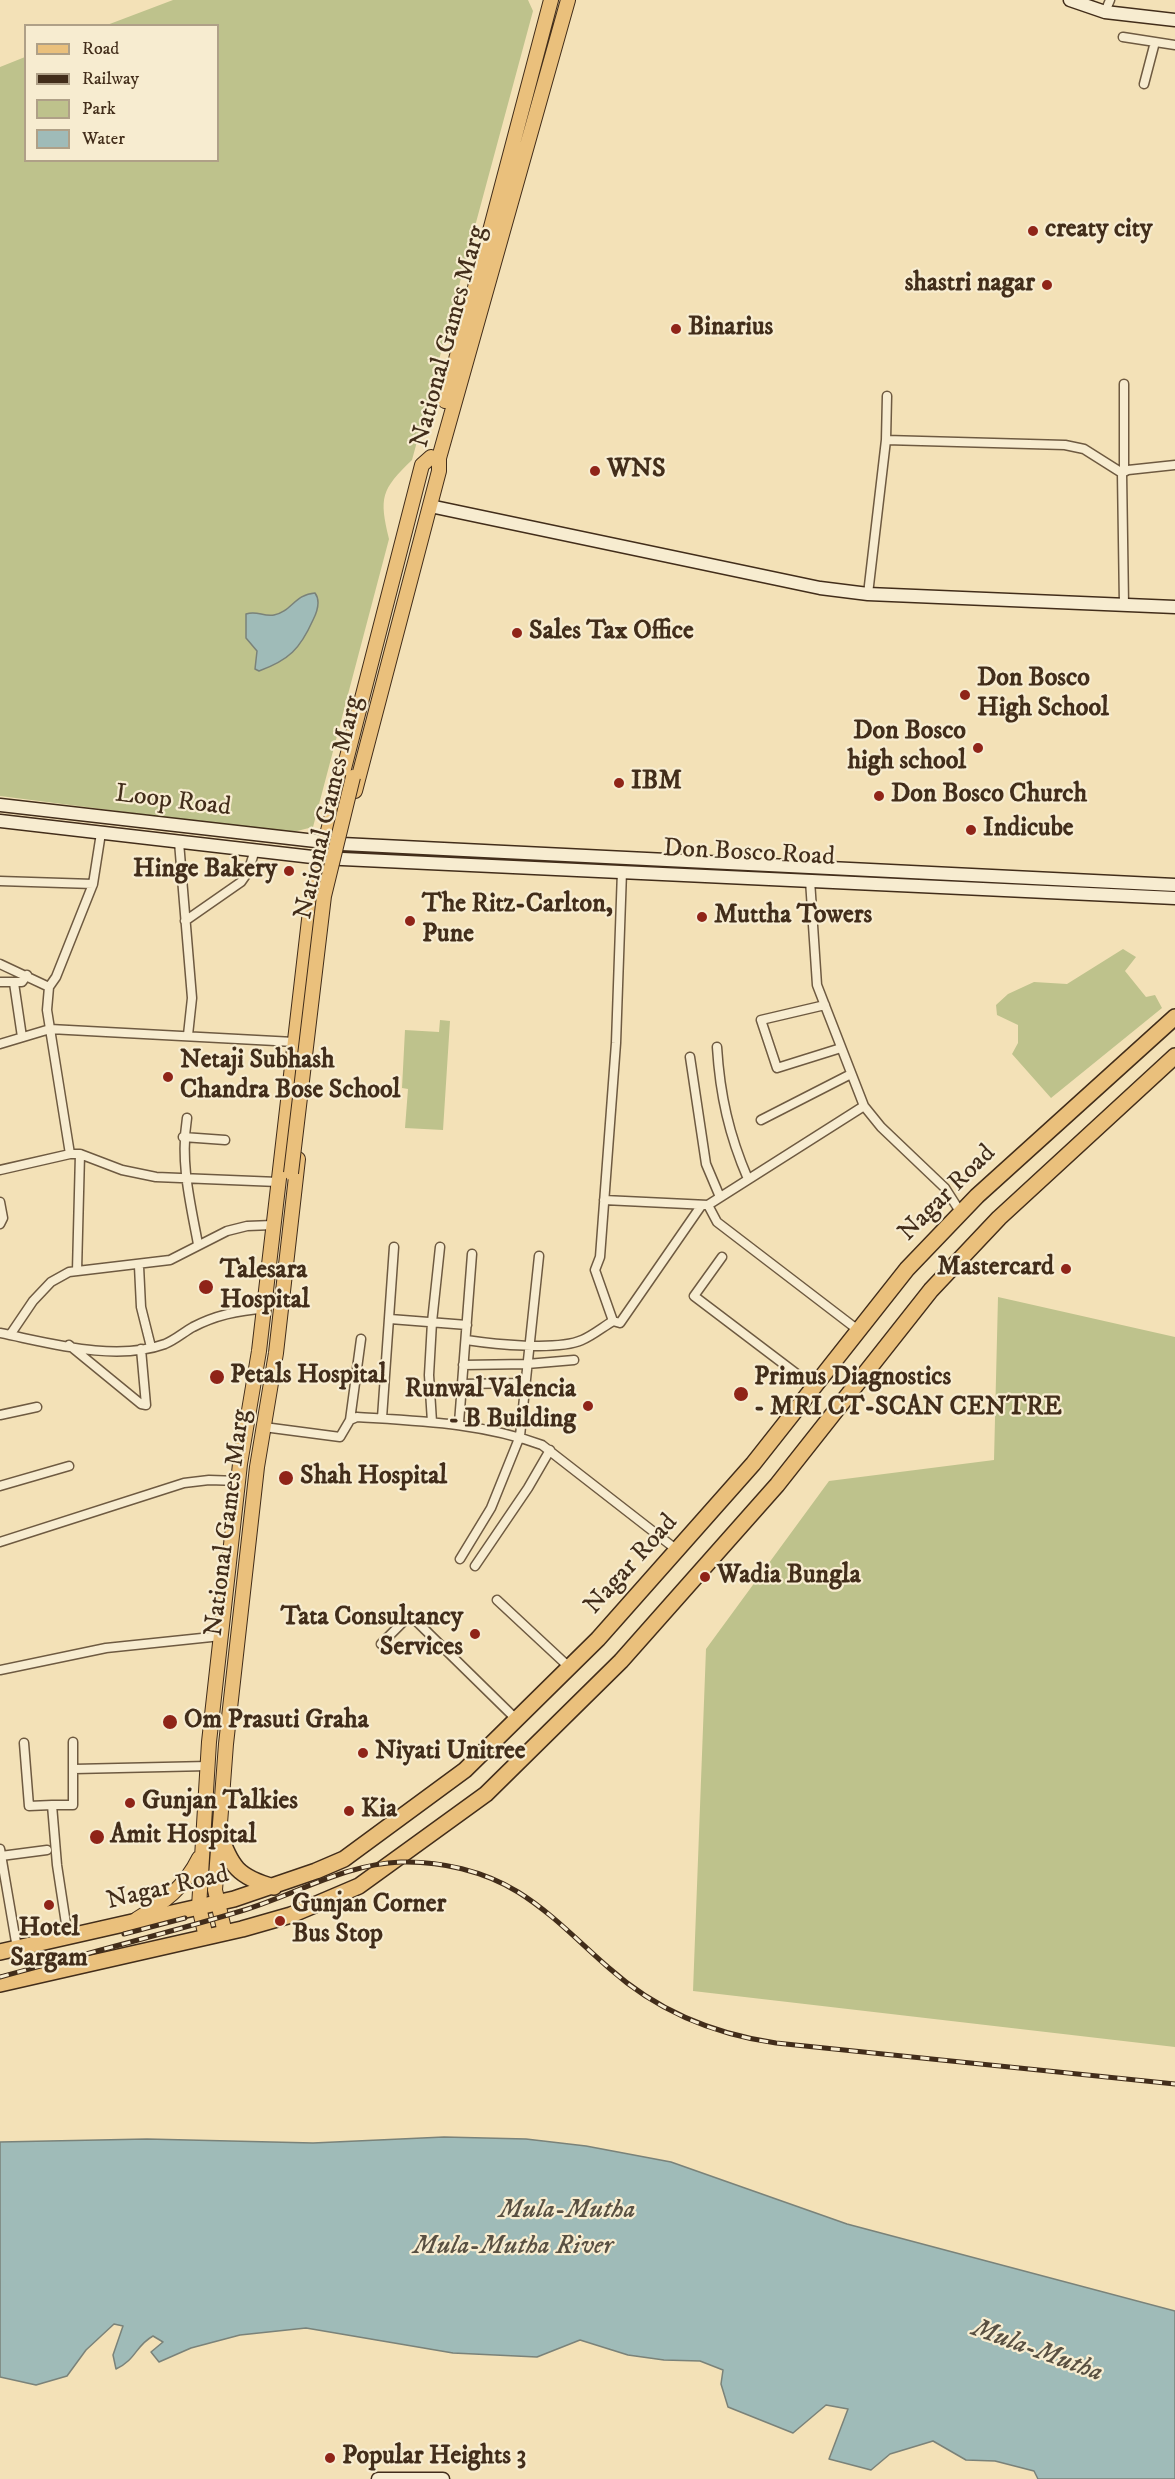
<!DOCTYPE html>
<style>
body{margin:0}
#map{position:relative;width:1175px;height:2479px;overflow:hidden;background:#f3e1b7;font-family:"IM FELL DW Pica",serif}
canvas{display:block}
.legend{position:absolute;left:24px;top:24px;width:195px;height:138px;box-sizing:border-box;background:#f7ecd0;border:2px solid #afa087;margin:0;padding:8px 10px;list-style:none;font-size:18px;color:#422d1a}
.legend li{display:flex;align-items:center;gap:12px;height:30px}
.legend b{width:30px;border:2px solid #afa087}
</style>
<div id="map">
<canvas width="1175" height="2479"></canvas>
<ul class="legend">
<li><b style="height:8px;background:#eac07c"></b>Road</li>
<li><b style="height:8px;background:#422d1a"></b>Railway</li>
<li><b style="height:16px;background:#bec28c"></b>Park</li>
<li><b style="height:16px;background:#9fbbb8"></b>Water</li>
</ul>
</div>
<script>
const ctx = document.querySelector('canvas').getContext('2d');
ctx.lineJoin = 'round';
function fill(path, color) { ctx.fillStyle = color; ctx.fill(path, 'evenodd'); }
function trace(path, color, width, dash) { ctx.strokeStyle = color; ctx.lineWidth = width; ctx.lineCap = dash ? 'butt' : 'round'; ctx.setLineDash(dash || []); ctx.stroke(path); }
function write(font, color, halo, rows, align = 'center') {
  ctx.font = font + ' "IM FELL DW Pica",serif'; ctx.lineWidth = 4.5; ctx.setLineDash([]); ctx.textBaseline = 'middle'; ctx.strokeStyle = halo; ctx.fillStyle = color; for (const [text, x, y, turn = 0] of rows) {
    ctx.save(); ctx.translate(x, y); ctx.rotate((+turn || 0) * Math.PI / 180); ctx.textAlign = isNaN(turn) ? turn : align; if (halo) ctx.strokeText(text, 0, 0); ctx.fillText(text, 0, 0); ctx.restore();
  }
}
fill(new Path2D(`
 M 173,0 L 528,0 L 533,11 L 412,460 C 381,490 379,497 389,539 L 313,827 L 289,833 L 0,796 L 0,67 L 25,57 L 26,160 L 218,160 L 218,26 L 107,25 Z
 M 1123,949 L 1136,957 L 1125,971 L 1146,997 L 1155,995 L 1162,1008 L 1051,1098 L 1012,1054 L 1018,1043 L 1018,1025 L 997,1015 L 996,1005 L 1008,994 L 1034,982 L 1067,984 Z
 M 440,1020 L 450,1021 L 443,1130 L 405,1128 L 408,1089 L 402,1088 L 405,1030 L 439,1032 Z
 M 998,1297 L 1175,1337 L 1175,2047 L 693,1991 L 706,1649 L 829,1481 L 994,1460 Z`), '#bec28c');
const water = new Path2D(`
 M 315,593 C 321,601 317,612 313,620 C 300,649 289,660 259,671 L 255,669 L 257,651 L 246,638 L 246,614 C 257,610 263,617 274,615 C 291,612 295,594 315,593 Z
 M 444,2137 L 526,2139 L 586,2146 L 671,2162 L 847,2224 L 1175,2311 L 1175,2479 L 1038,2479 L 1034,2471 L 995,2461 L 966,2460 L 933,2441 L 890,2454 L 871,2470 L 829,2459 L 848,2409 L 826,2405 L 793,2433 L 728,2407 L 721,2384 L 723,2370 L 700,2361 L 664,2360 L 628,2355 L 580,2340 L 537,2357 L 453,2353 L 306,2328 L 240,2335 L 191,2348 L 159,2362 L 151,2352 L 163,2342 L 153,2336 C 135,2346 137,2359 116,2369 L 113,2355 L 123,2326 L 114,2324 L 86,2350 L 67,2376 L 36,2385 L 0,2377 L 0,2142 L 147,2139 L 313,2143 Z`);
fill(water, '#9fbbb8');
trace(water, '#7a8279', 1.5);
const street = new Path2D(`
 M 1105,12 L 1110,0
 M 1123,37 L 1175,45
 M 1144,84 L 1155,42
 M 1124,384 L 1124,471
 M 886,440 L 1065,445 L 1084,449 L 1122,473
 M 868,594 L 886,440 L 887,396
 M 1124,605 L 1122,473 L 1128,470 L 1175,465
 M 179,842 L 192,998 L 188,1035
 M 810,880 L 817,985 L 864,1106 L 881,1127 L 945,1188 L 961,1213
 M 0,881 L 93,884
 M 185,921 L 241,882 L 248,872 L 255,850
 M 0,964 L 49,987
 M 0,982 L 22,982 L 27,975
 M 14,983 L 22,1037
 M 825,1005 L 761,1020 L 777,1068 L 841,1048
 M 0,1044 L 50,1029 L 294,1042
 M 717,1047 C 720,1095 729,1135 748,1179
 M 690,1057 L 706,1164 L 720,1197
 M 187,1118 C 180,1162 190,1201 198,1244
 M 761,1120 L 851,1074
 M 183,1137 L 225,1140
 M 70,1154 L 47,1010 L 49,987 L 56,977 L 93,884 L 101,833
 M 0,1170 L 70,1154 L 80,1154 L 122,1170 L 156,1177 L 278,1182
 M 604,1200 L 708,1205 L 864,1106
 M 0,1202 L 3,1218 L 0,1224
 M 708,1205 L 717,1222 L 858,1330
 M 722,1257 L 694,1296 L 814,1387
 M 139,1266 L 141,1307 L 151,1347
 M 77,1271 L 80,1154
 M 390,1319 L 467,1325
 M 613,1321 L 595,1270 L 600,1257 L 616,1043 L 622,871
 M 0,1333 C 50,1343 115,1362 165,1344 C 175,1340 184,1332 193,1327 C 216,1315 238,1310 264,1309
 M 10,1335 L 33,1301 L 51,1282 L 69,1272 L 170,1260 L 227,1231 L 247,1226 L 273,1225
 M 466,1340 C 493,1344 557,1351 582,1340 C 592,1336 603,1327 613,1321 L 620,1323 L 701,1206
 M 69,1345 L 141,1404 L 146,1405 L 141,1349
 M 463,1365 L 527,1364 L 574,1360
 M 462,1384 L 525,1383
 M 0,1415 L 37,1407
 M 382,1418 L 394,1247
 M 350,1420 L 361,1339
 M 432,1422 L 429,1375 L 432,1322 L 440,1247
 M 459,1423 L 472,1254
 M 264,1427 L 340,1437 L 350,1420 L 357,1417 C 420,1421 482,1423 542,1445 L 677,1550
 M 0,1486 L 69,1466
 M 0,1542 L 184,1483 L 209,1480 L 239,1481
 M 460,1559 L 491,1508 L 520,1436 L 539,1256
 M 475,1566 L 528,1488 L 550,1450
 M 497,1600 L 569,1667
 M 381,1644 L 410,1615 L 516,1719
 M 0,1670 L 106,1648 L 221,1636
 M 24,1743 L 29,1806 L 52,1805 L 57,1865 L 68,1937
 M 74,1769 L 208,1766
 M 52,1805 L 73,1805 L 73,1742
 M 0,1849 L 17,1948
 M 1,1856 L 47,1850`);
const secondary = new Path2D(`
 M 1070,0 L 1105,12 L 1175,20
 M 430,506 L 820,588 L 868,594 L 1175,607
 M 0,805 L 342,844 L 1175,885
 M 0,821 L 321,858 L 1175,898
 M 378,2479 L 443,2479`);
const primary = new Path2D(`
 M 445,401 L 551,0
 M 355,791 L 439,471 L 439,458 L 568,0
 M 137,1919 C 163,1903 185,1887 199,1858
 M 225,1933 L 215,1890 L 226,1744 L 257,1467 L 276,1353 L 298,1159
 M 206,1937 L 199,1907 L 209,1742 L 240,1464 L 259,1351 L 310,911 L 321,858 L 422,465 L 431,457`);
const highway = new Path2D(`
 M 219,1832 C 231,1867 238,1877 274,1887
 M 0,1952 L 234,1899 L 316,1871 L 344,1859 L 465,1770 L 598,1639 L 753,1464 L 907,1269 L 977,1196 L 1175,1017
 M 0,1984 L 242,1929 L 291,1915 L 359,1886 L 486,1794 L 621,1661 L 777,1485 L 931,1290 L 999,1218 L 1175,1056`);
trace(street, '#6e5a41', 11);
trace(secondary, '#422d1a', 15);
trace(primary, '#422d1a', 16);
trace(highway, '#422d1a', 18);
trace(street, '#f7ecd0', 8);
trace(secondary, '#f7ecd0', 12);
trace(primary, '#eac07c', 14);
trace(highway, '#eac07c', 15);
const rail = new Path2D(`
 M 124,1934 L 185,1918
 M 0,1977 C 80,1955 161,1935 241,1911 C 295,1895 344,1864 401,1862 C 441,1861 484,1871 518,1892 C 552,1913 580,1943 609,1968 C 657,2011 713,2034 776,2043 L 1175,2084`);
trace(rail, '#422d1a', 5);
trace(rail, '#f7ecd0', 3, [9]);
const primaryBridge = new Path2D(`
 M 291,1173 L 324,896 L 353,777`);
trace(primaryBridge, '#422d1a', 16, []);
trace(primaryBridge, '#eac07c', 14);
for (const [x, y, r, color] of [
 [1033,231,6,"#8f2418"],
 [1047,285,6,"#8f2418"],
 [676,329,6,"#8f2418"],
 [595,471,6,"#8f2418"],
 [517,633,6,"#8f2418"],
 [965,695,6,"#8f2418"],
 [978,748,6,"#8f2418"],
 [619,783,6,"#8f2418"],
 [879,796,6,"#8f2418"],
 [971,830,6,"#8f2418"],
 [289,871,6,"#8f2418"],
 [702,917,6,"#8f2418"],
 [410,921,6,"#8f2418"],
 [168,1077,6,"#8f2418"],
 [1066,1269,6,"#8f2418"],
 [206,1287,8,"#8f2418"],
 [217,1377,8,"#8f2418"],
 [741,1394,8,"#8f2418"],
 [588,1406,6,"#8f2418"],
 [286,1478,8,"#8f2418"],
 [705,1577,6,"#8f2418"],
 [475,1634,6,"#8f2418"],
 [170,1722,8,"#8f2418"],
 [363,1753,6,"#8f2418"],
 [130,1803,6,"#8f2418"],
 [349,1811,6,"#8f2418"],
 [97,1837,8,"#8f2418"],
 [49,1905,6,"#8f2418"],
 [280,1921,6,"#8f2418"],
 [330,2458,6,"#8f2418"]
]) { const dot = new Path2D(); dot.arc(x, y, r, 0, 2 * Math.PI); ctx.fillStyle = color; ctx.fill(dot); trace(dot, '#f7ecd0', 2); }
write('bold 26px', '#422d1a', '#f7ecd0', [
 ["creaty city",1045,231],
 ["shastri nagar",1035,285,"right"],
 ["Binarius",688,329],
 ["WNS",607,471],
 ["Sales Tax Office",529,633],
 ["Don Bosco",977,680],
 ["High School",977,710],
 ["Don Bosco",966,733,"right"],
 ["high school",966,763,"right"],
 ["IBM",631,783],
 ["Don Bosco Church",891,796],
 ["Indicube",983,830],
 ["Hinge Bakery",277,871,"right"],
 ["The Ritz-Carlton,",422,906],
 ["Pune",422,936],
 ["Muttha Towers",714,917],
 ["Netaji Subhash",180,1062],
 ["Chandra Bose School",180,1092],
 ["Mastercard",1054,1269,"right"],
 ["Talesara",220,1272],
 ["Hospital",220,1302],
 ["Petals Hospital",230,1377],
 ["Primus Diagnostics",754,1379],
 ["- MRI CT-SCAN CENTRE",754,1409],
 ["Runwal Valencia",576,1391,"right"],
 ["- B Building",576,1421,"right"],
 ["Shah Hospital",300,1478],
 ["Wadia Bungla",717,1577],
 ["Tata Consultancy",463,1619,"right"],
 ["Services",463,1649,"right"],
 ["Om Prasuti Graha",184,1722],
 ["Niyati Unitree",375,1753],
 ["Gunjan Talkies",142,1803],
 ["Kia",361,1811],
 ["Amit Hospital",110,1837],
 ["Gunjan Corner",292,1906],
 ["Bus Stop",292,1936],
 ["Hotel",49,1930,"center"],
 ["Sargam",49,1960,"center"],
 ["Popular Heights 3",342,2458]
], 'left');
write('26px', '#422d1a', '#f7ecd0', [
 ["National Games Marg",450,337,-75],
 ["Loop Road",173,802,7],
 ["National Games Marg",330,808,-77],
 ["Don Bosco Road",749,854,3],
 ["Nagar Road",948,1194,-45],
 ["National Games Marg",229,1523,-83],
 ["Nagar Road",632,1565,-48],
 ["Nagar Road",168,1889,-13]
]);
write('italic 27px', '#595042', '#f7ecd0', [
 ["Mula-Mutha",567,2211],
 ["Mula-Mutha River",513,2247],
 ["Mula-Mutha",1037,2352,20]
]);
</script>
